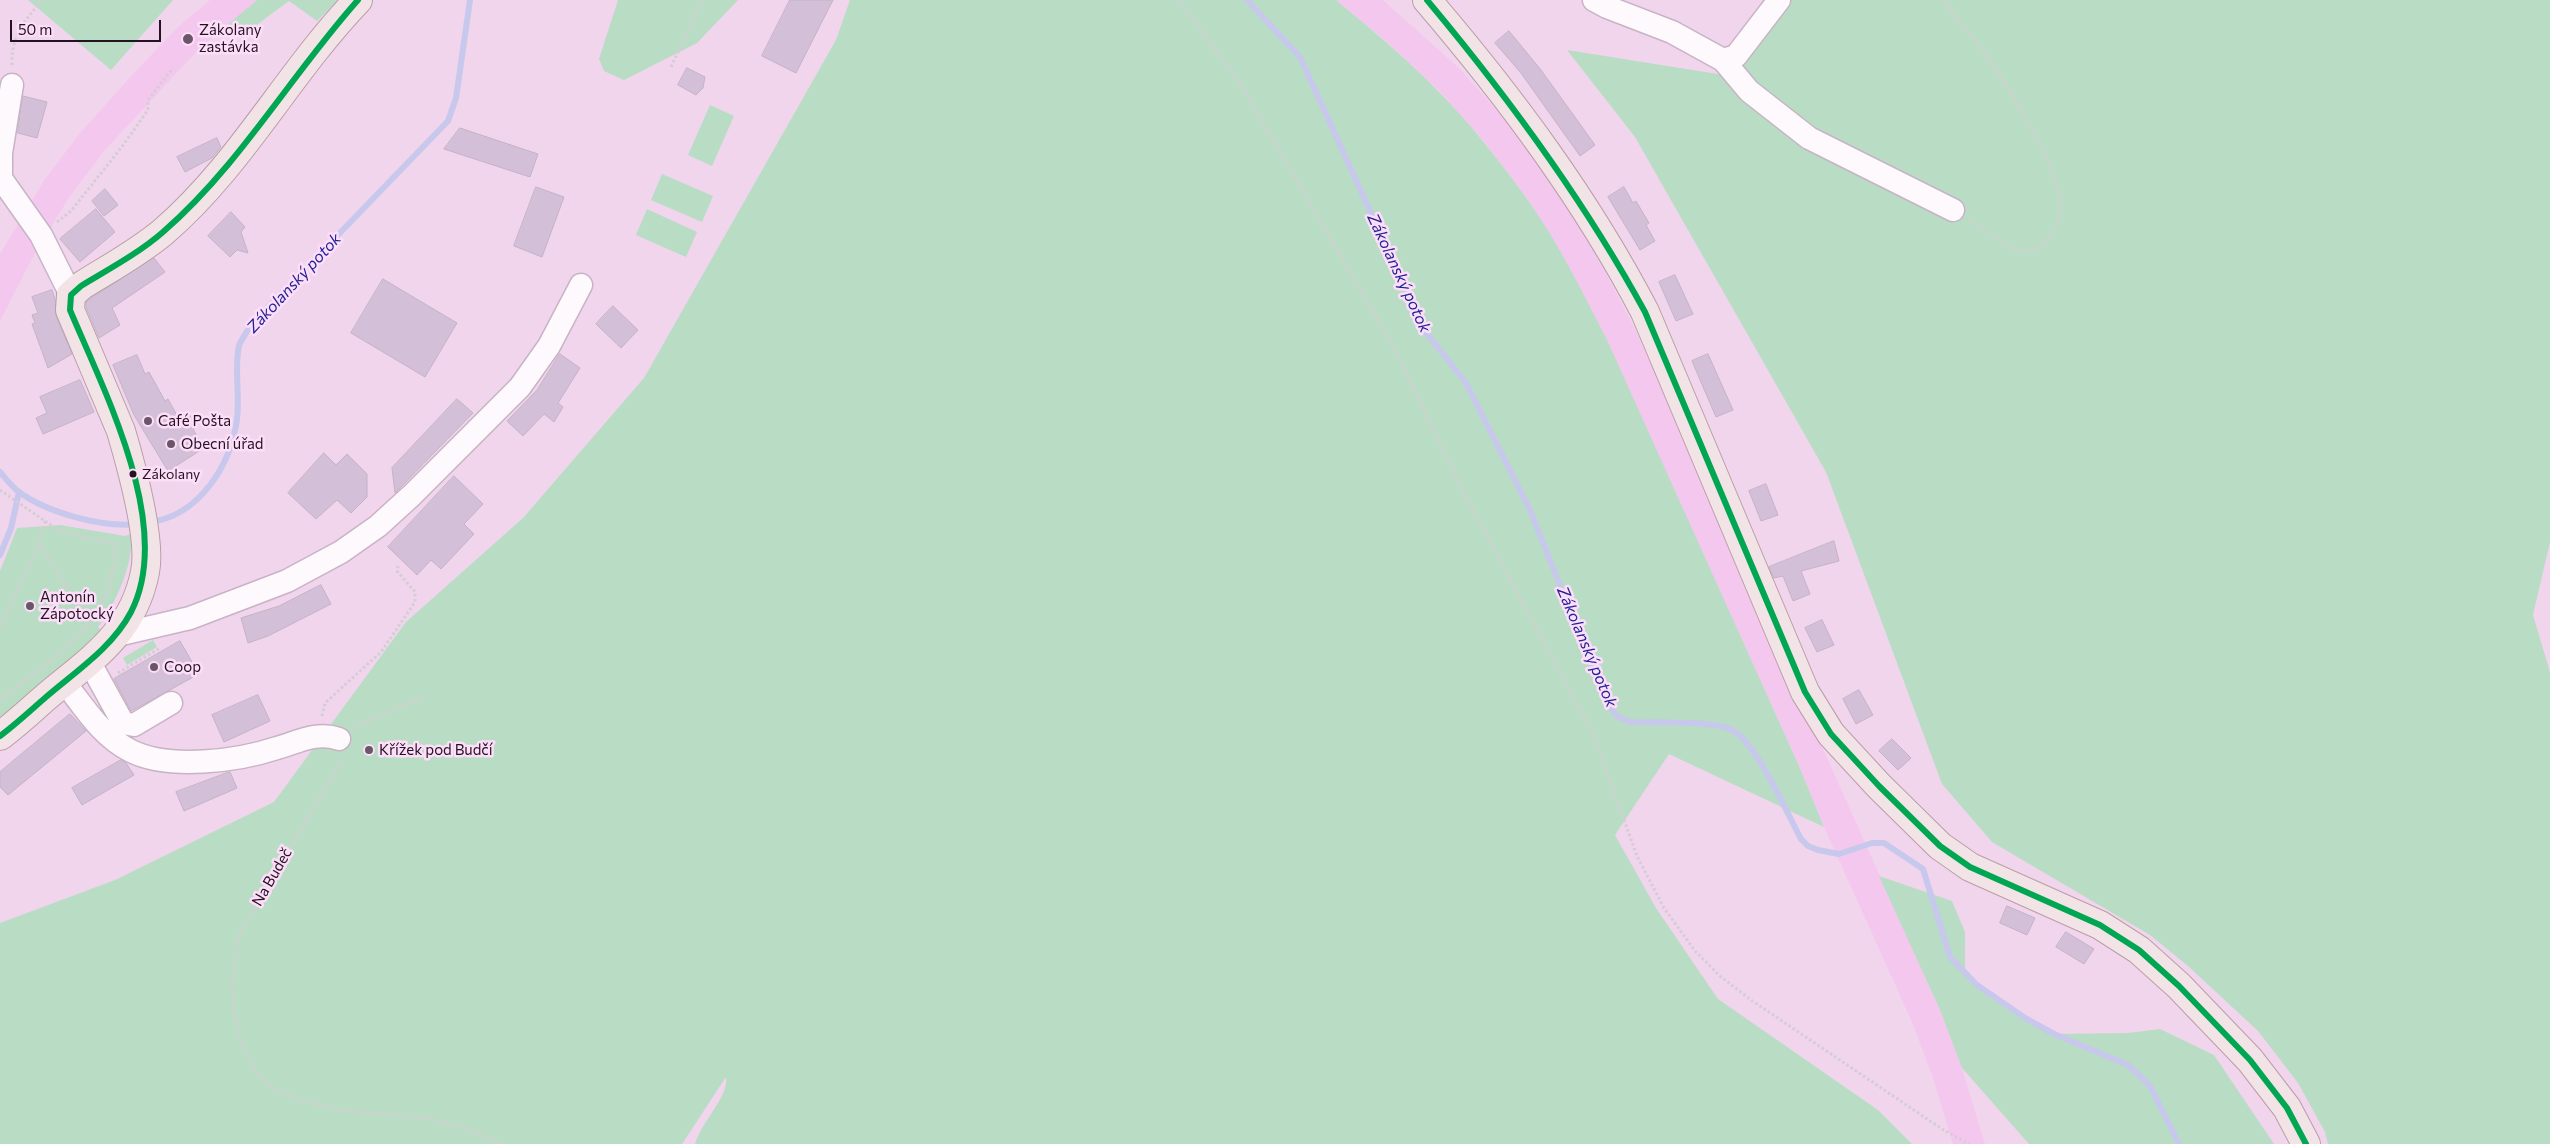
<!DOCTYPE html>
<meta charset="utf-8">
<style>
body{margin:0}
#map{position:relative;width:2550px;height:1144px;overflow:hidden;background:#f0d5ed;font-family:Commissioner,sans-serif}
canvas{display:block}
.scale{position:absolute;left:10px;top:20px;width:151px;height:22px;box-sizing:border-box;border:2px solid #241222;border-top:0;padding-left:6px;font-size:15px;line-height:18px;white-space:nowrap;color:#241222;-webkit-text-stroke:4px #fddef8;paint-order:stroke}
</style>
<div id="map">
<canvas width="2550" height="1144"></canvas>
<div class="scale">50 m</div>
</div>
<script>
const ctx = document.querySelector('canvas').getContext('2d');
ctx.lineJoin = 'round';
function fill(path, color) { ctx.fillStyle = color; ctx.fill(path, 'evenodd'); }
function trace(path, color, width, dash) { ctx.strokeStyle = color; ctx.lineWidth = width; ctx.lineCap = dash ? 'butt' : 'round'; ctx.setLineDash(dash || []); ctx.stroke(path); }
function write(font, color, halo, rows, align = 'center') {
  ctx.font = font + ' Commissioner,sans-serif'; ctx.lineWidth = 5; ctx.setLineDash([]); ctx.textBaseline = 'middle'; ctx.strokeStyle = halo; ctx.fillStyle = color; for (const [text, x, y, turn = 0] of rows) {
    ctx.save(); ctx.translate(x, y); ctx.rotate((+turn || 0) * Math.PI / 180); ctx.textAlign = isNaN(turn) ? turn : align; if (halo) ctx.strokeText(text, 0, 0); ctx.fillText(text, 0, 0); ctx.restore();
  }
}
fill(new Path2D(`
 M 210,0 L 257,0 L 198,50 L 104,151 L 70,196 L 35,253 L 0,321 L 0,254 L 45,179 L 81,132 L 134,73 L 177,28 Z
 M 1336,0 L 1383,0 L 1461,70 L 1506,121 L 1556,188 L 1600,262 L 1635,329 L 1940,1010 L 1962,1068 L 1985,1144 L 1953,1144 L 1933,1078 L 1912,1022 L 1824,827 L 1799,766 L 1655,448 L 1531,204 L 1483,140 L 1439,91 L 1387,42 Z`), '#f4c8ee');
fill(new Path2D(`
 M 28,0 L 173,0 L 111,70 Z
 M 257,0 L 338,0 L 317,21 L 289,1 L 247,32 L 226,26 Z
 M 618,0 L 738,0 L 697,43 L 624,80 L 604,71 L 599,59 Z
 M 850,0 L 1336,0 C 1371,29 1406,58 1438,91 C 1472,125 1502,164 1530,203 C 1560,246 1584,295 1608,342 L 1799,766 L 1824,827 L 1669,754 L 1615,835 L 1656,908 L 1718,999 L 1878,1110 L 1912,1144 L 695,1144 C 701,1122 729,1097 726,1077 L 682,1144 L 0,1144 L 0,923 L 115,880 L 274,802 L 406,622 L 523,518 L 644,378 L 836,40 Z
 M 1791,0 L 2550,0 L 2550,542 L 2533,615 L 2550,672 L 2550,1144 L 2328,1144 L 2325,1132 L 2298,1083 L 2258,1031 L 2188,966 L 2150,935 L 1992,842 L 1942,784 L 1826,472 L 1635,137 L 1567,50 L 1724,75 Z
 M 710,105 L 734,116 L 712,166 L 688,155 Z
 M 662,174 L 713,196 L 702,222 L 651,200 Z
 M 647,209 L 697,232 L 686,257 L 636,235 Z
 M 60,525 L 125,536 L 130,534 C 136,561 114,607 98,627 L 103,633 L 0,723 L 0,571 L 17,528 Z
 M 153,640 L 157,647 L 127,665 L 123,658 Z
 M 1879,876 L 1952,901 L 1965,932 L 1965,972 L 2008,1007 L 2054,1034 L 2128,1033 L 2160,1029 L 2214,1055 L 2274,1144 L 2029,1144 L 1962,1068 L 1940,1010 Z`), '#b8ddc4');
trace(new Path2D(`
 M 1247,0 L 1300,57 L 1424,330 L 1466,383 L 1530,510 L 1608,706 L 1618,717 L 1630,722 C 1653,723 1713,720 1732,730 C 1756,742 1787,813 1801,839 L 1808,846 L 1818,850 L 1839,854 L 1872,843 L 1884,843 L 1923,869 L 1950,957 L 1977,985 L 2025,1018 L 2054,1034 L 2128,1065 L 2150,1086 L 2179,1144
 M 0,472 C 6,479 12,487 19,492 C 48,513 103,528 138,524
 M 150,522 C 199,516 231,465 237,419 C 240,396 234,368 239,346 C 241,340 247,332 250,326 L 448,121 L 456,98 L 470,0
 M 0,555 L 11,528 L 19,492`), '#c7c8ec', 6);
const building = new Path2D(`
 M 790,0 L 833,0 L 796,73 L 762,56 Z
 M 1509,31 L 1541,70 L 1595,145 L 1580,156 L 1521,73 L 1495,43 Z
 M 687,68 L 705,77 L 703,88 L 696,95 L 678,85 Z
 M 23,96 L 47,102 L 37,138 L 18,133 Z
 M 460,128 L 538,154 L 530,177 L 444,149 Z
 M 217,138 L 221,147 L 212,158 L 185,172 L 177,157 Z
 M 536,187 L 564,197 L 542,257 L 514,246 Z
 M 1624,187 L 1633,203 L 1636,201 L 1649,223 L 1646,225 L 1655,241 L 1640,250 L 1608,197 Z
 M 105,189 L 118,205 L 104,216 L 92,201 Z
 M 96,209 L 115,232 L 80,262 L 60,239 Z
 M 231,212 L 245,227 L 241,232 L 248,253 L 237,250 L 230,257 L 208,236 Z
 M 154,258 L 165,272 L 112,308 L 120,325 L 99,338 L 86,307 L 86,302 Z
 M 1675,275 L 1693,314 L 1676,321 L 1659,282 Z
 M 383,279 L 457,323 L 425,377 L 351,333 Z
 M 52,290 L 55,299 L 56,316 L 72,354 L 48,368 L 32,324 L 35,323 L 32,315 L 38,313 L 32,297 Z
 M 613,306 L 638,330 L 621,348 L 596,324 Z
 M 560,354 L 580,368 L 558,403 L 563,407 L 554,422 L 544,414 L 523,436 L 507,421 L 537,390 Z
 M 1708,354 L 1733,410 L 1716,417 L 1692,361 Z
 M 137,355 L 145,374 L 149,372 L 165,401 L 168,399 L 179,419 L 189,414 L 197,427 L 193,429 L 204,448 L 168,471 L 134,415 L 113,365 Z
 M 80,380 L 94,412 L 43,434 L 36,418 L 47,413 L 40,397 Z
 M 457,399 L 473,413 L 395,493 L 392,468 Z
 M 324,453 L 336,465 L 347,454 L 367,474 L 367,497 L 351,513 L 337,500 L 316,519 L 288,493 Z
 M 454,476 L 483,504 L 464,524 L 474,534 L 441,569 L 431,560 L 417,575 L 388,547 Z
 M 1766,484 L 1778,515 L 1761,521 L 1749,491 Z
 M 1834,541 L 1839,561 L 1801,571 L 1810,594 L 1793,601 L 1783,576 L 1774,578 L 1769,567 Z
 M 321,585 L 331,604 L 268,636 L 248,643 L 241,618 L 279,606 Z
 M 1822,620 L 1834,645 L 1817,652 L 1805,628 Z
 M 180,641 L 199,674 L 131,711 L 114,679 Z
 M 1859,690 L 1873,715 L 1856,724 L 1843,699 Z
 M 258,695 L 270,721 L 224,742 L 212,715 Z
 M 70,714 L 86,731 L 8,795 L 0,787 L 0,772 Z
 M 1892,739 L 1911,758 L 1898,770 L 1879,751 Z
 M 121,760 L 126,763 L 134,775 L 82,805 L 72,788 Z
 M 230,772 L 237,788 L 184,811 L 176,792 Z
 M 2007,906 L 2035,918 L 2027,935 L 2000,923 Z
 M 2066,932 L 2094,949 L 2084,964 L 2056,947 Z`);
fill(building, '#d4bfd8');
trace(building, '#c4b2c6', 1);
const minor = new Path2D(`
 M 1594,0 L 1607,7 L 1672,32 L 1723,60 L 1736,56 L 1779,0
 M 1723,60 L 1749,91 L 1809,138 L 1953,210
 M 0,177 L 41,235 L 71,295
 M 1,178 L 1,153 L 12,85
 M 117,635 L 190,618 L 287,581 L 341,552 L 378,526 L 412,495 L 520,387 L 549,346 L 581,285
 M 90,663 L 123,723 L 134,725 L 171,703
 M 65,683 C 84,707 102,737 131,751 C 169,770 238,761 277,748 C 298,742 317,731 339,739`);
const major = new Path2D(`
 M 1427,0 C 1510,97 1586,199 1645,312 L 1805,692 L 1831,734 L 1879,786 L 1940,846 L 1970,867 L 2100,925 L 2139,950 L 2179,986 L 2250,1060 L 2287,1108 L 2306,1144
 M 0,736 C 16,724 31,710 46,697 C 90,660 133,634 145,572 C 152,539 131,465 121,431 L 70,310 L 71,295 L 81,286 C 108,269 138,253 163,232 C 240,166 288,73 358,0`);
trace(minor, '#c8b3c5', 25);
trace(major, '#bb9da7', 30);
trace(new Path2D(`
 M 1179,0 L 1238,80 L 1393,346 L 1462,489 L 1593,734 L 1637,856 L 1664,908 L 1695,951 L 1720,976 L 1751,1000 L 1942,1129 L 1969,1144
 M 1944,0 C 1954,19 1969,31 1981,48 C 2003,79 2069,179 2060,215 C 2057,229 2047,240 2038,250 L 2016,251 L 1970,221
 M 12,65 C 11,35 24,22 42,0
 M 671,67 L 702,0
 M 57,222 L 71,211 L 121,148 L 148,110 L 148,100 L 173,68
 M 0,490 L 58,530 L 89,539 L 116,544 C 114,562 112,581 105,597 C 87,638 34,672 0,700
 M 45,521 L 39,544 L 69,590 L 95,617
 M 0,627 L 39,544
 M 118,673 L 160,648
 M 322,716 L 325,703 L 381,652 L 415,602 L 415,592 L 397,571 L 398,566
 M 355,727 L 428,695
 M 342,760 L 239,935 L 232,983 L 234,1014 L 241,1040 L 251,1064 L 263,1079 L 277,1090 L 300,1100 L 338,1110 L 431,1119 L 468,1129 L 502,1144`), '#d5cdd4', 3, [2.5, 2.5]);
trace(minor, '#fdf9fc', 22);
trace(major, '#f2e4e6', 28);
trace(new Path2D(`
 M 1427,0 C 1509,98 1584,200 1645,312 L 1805,692 L 1831,734 L 1879,786 L 1940,846 L 1970,867 L 2100,925 L 2139,950 L 2179,986 L 2250,1060 L 2287,1108 L 2306,1144
 M 0,736 C 16,724 31,710 46,697 C 76,671 112,648 131,612 C 175,527 104,391 70,310 L 71,295 L 81,286 C 109,269 139,253 163,232 C 240,165 291,75 358,0`), '#00a651', 6);
for (const [x, y, r, color] of [
 [188,39,6,"#6b5669"],
 [148,421,5,"#6b5669"],
 [171,444,5,"#6b5669"],
 [133,474,4.5,"#241222"],
 [30,606,5,"#6b5669"],
 [154,667,5,"#6b5669"],
 [369,750,5,"#6b5669"]
]) { const dot = new Path2D(); dot.arc(x, y, r, 0, 2 * Math.PI); ctx.fillStyle = color; ctx.fill(dot); trace(dot, '#fddef8', 2); }
write('14px', '#241222', '#fddef8', [
 ["Zákolany",142,474]
], 'left');
write('15px', '#241222', '#fddef8', [
 ["Zákolany",199,30],
 ["zastávka",199,47],
 ["Café Pošta",158,421],
 ["Obecní úřad",181,444],
 ["Antonín",40,597],
 ["Zápotocký",40,614],
 ["Coop",164,667],
 ["Křížek pod Budčí",379,750]
], 'left');
write('15px', '#241222', '#fddef8', [
 ["Na Budeč",272,877,-60]
]);
write('italic 16px', '#212496', '#fddef8', [
 ["Zákolanský potok",1399,273,65],
 ["Zákolanský potok",294,283,-47],
 ["Zákolanský potok",1587,647,67]
]);
</script>
